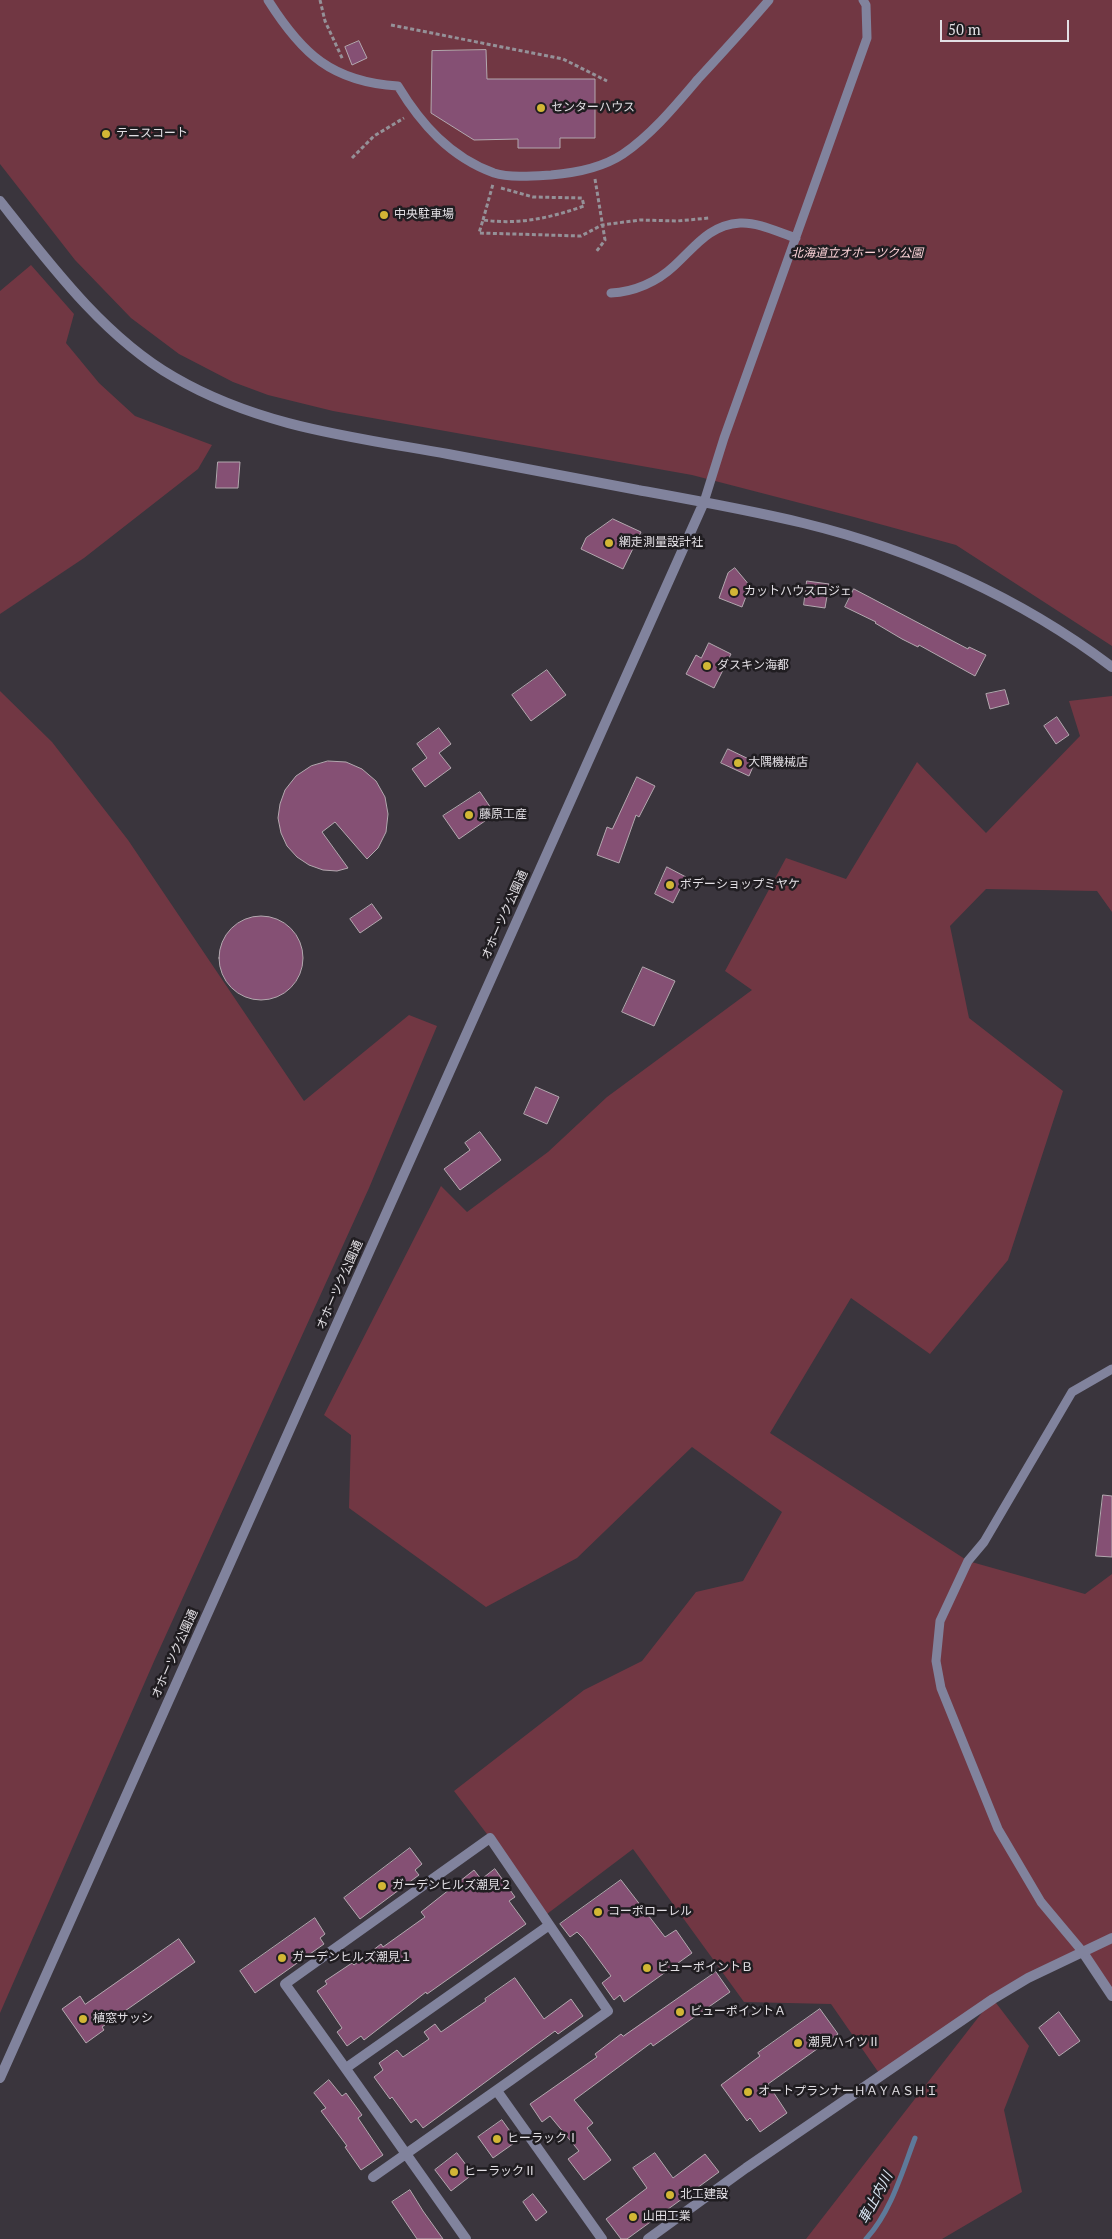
<!DOCTYPE html>
<meta charset="utf-8">
<style>
body{margin:0}
#map{position:relative;width:1112px;height:2239px;overflow:hidden;background:#3a353d;font-family:"PT Serif",serif}
canvas{display:block}
.scale{position:absolute;left:940px;top:20px;width:129px;height:22px;box-sizing:border-box;border:2px solid #e2dfe4;border-top:0;padding-left:6px;font-size:15px;line-height:18px;white-space:nowrap;color:#e2dfe4;-webkit-text-stroke:4px #201d21;paint-order:stroke}
</style>
<div id="map">
<canvas width="1112" height="2239"></canvas>
<div class="scale">50 m</div>
</div>
<script>
const ctx = document.querySelector('canvas').getContext('2d');
ctx.lineJoin = 'round';
function fill(path, color) { ctx.fillStyle = color; ctx.fill(path, 'evenodd'); }
function trace(path, color, width, dash) { ctx.strokeStyle = color; ctx.lineWidth = width; ctx.lineCap = dash ? 'butt' : 'round'; ctx.setLineDash(dash || []); ctx.stroke(path); }
function write(font, color, halo, rows, align = 'center') {
  ctx.font = font + ' "PT Serif","Noto Sans JP",serif'; ctx.lineWidth = 5; ctx.setLineDash([]); ctx.textBaseline = 'middle'; ctx.strokeStyle = halo; ctx.fillStyle = color; for (const [text, x, y, turn = 0] of rows) {
    ctx.save(); ctx.translate(x, y); ctx.rotate((+turn || 0) * Math.PI / 180); ctx.textAlign = isNaN(turn) ? turn : align; if (halo) ctx.strokeText(text, 0, 0); ctx.fillText(text, 0, 0); ctx.restore();
  }
}
fill(new Path2D(`
 M 0,0 L 1112,0 L 1112,646 L 956,545 L 854,517 L 692,475 L 333,411 L 268,395 L 233,382 L 179,354 L 131,318 L 75,260 L 0,164 Z
 M 31,265 L 74,314 L 66,343 L 99,383 L 135,416 L 212,445 L 198,469 L 84,558 L 0,614 L 0,291 Z
 M 0,691 L 52,742 L 128,840 L 304,1101 L 409,1015 L 437,1026 L 369,1188 L 155,1659 L 0,2013 Z
 M 1112,696 L 1112,912 L 1097,891 L 986,889 L 950,926 L 969,1018 L 1063,1091 L 1008,1260 L 930,1354 L 851,1298 L 770,1433 L 968,1561 L 1085,1594 L 1112,1574 L 1112,1996 L 1082,1951 L 993,1999 L 1029,2046 L 1004,2110 L 1022,2192 L 942,2239 L 806,2239 L 991,2001 L 881,2076 L 831,2004 L 744,2002 L 633,1849 L 543,1917 L 490,1838 L 454,1791 L 584,1690 L 642,1661 L 696,1592 L 743,1581 L 782,1512 L 692,1447 L 577,1558 L 486,1607 L 349,1508 L 351,1435 L 324,1415 L 441,1186 L 467,1212 L 548,1152 L 607,1097 L 752,990 L 725,971 L 786,858 L 846,879 L 917,762 L 986,833 L 1080,736 L 1069,701 Z`), '#713743');
trace(new Path2D(`
 M 866,2239 C 891,2212 902,2172 915,2138`), '#5e7a9a', 5);
const building = new Path2D(`
 M 359,41 L 367,58 L 352,65 L 345,47 Z
 M 486,50 L 487,79 L 595,79 L 595,138 L 560,138 L 560,148 L 518,148 L 518,139 L 474,140 L 431,113 L 432,51 Z
 M 218,462 L 240,462 L 238,488 L 216,488 Z
 M 613,519 L 641,532 L 623,569 L 581,549 L 586,538 Z
 M 735,568 L 750,586 L 742,607 L 719,598 L 728,573 Z
 M 807,581 L 829,584 L 825,608 L 804,605 Z
 M 854,589 L 968,649 L 969,647 L 986,655 L 975,676 L 919,645 L 918,647 L 902,639 L 875,623 L 876,622 L 845,607 Z
 M 709,643 L 731,654 L 714,688 L 686,674 L 696,655 L 701,658 Z
 M 547,670 L 566,695 L 531,721 L 512,695 Z
 M 1005,690 L 1009,704 L 990,709 L 986,694 Z
 M 1057,717 L 1069,735 L 1056,744 L 1044,726 Z
 M 439,728 L 451,744 L 439,753 L 451,768 L 425,787 L 412,769 L 427,758 L 417,744 Z
 M 728,749 L 755,762 L 749,776 L 721,763 Z
 M 328,761 L 346,762 L 362,769 L 376,781 L 385,797 L 388,814 L 386,832 L 378,848 L 367,859 L 335,822 L 322,832 L 348,868 L 337,871 L 323,870 L 309,865 L 297,857 L 287,846 L 281,833 L 278,818 L 280,804 L 285,790 L 296,776 L 311,766 Z
 M 637,777 L 655,786 L 639,817 L 636,815 L 619,863 L 597,855 L 607,827 L 612,829 Z
 M 480,792 L 495,814 L 459,839 L 443,816 Z
 M 667,867 L 686,877 L 673,903 L 655,894 Z
 M 372,904 L 382,918 L 360,933 L 350,919 Z
 M219 958a42 42 0 1 1 84 0a42 42 0 1 1-84 0Z
 M 643,967 L 675,981 L 654,1026 L 622,1012 Z
 M 536,1087 L 559,1097 L 547,1124 L 524,1114 Z
 M 480,1132 L 501,1160 L 460,1190 L 444,1169 L 470,1150 L 465,1143 Z
 M 1103,1495 L 1112,1496 L 1112,1557 L 1096,1556 Z
 M 410,1848 L 422,1864 L 415,1870 L 419,1875 L 360,1919 L 344,1898 Z
 M 495,1869 L 515,1897 L 509,1901 L 526,1924 L 427,1994 L 426,1992 L 364,2040 L 361,2036 L 347,2046 L 337,2032 L 342,2028 L 317,1991 L 327,1984 L 325,1981 L 352,1963 L 354,1965 L 381,1944 L 383,1947 L 425,1917 L 421,1912 L 474,1870 L 481,1879 Z
 M 621,1880 L 665,1937 L 676,1930 L 692,1953 L 624,2002 L 620,1995 L 614,2000 L 602,1983 L 611,1976 L 583,1938 L 577,1932 L 570,1937 L 560,1924 Z
 M 315,1918 L 325,1934 L 320,1938 L 324,1944 L 255,1993 L 240,1971 Z
 M 179,1939 L 195,1962 L 102,2027 L 104,2030 L 86,2043 L 62,2009 L 80,1996 L 85,2004 Z
 M 716,1972 L 730,1992 L 653,2046 L 651,2043 L 574,2100 L 593,2123 L 587,2128 L 611,2160 L 584,2180 L 568,2159 L 579,2151 L 550,2116 L 542,2122 L 530,2104 L 597,2057 L 595,2054 L 621,2034 L 623,2036 Z
 M 515,1978 L 544,2019 L 571,1999 L 583,2016 L 558,2034 L 555,2031 L 423,2128 L 416,2119 L 411,2123 L 392,2097 L 390,2099 L 374,2077 L 383,2070 L 379,2063 L 397,2050 L 403,2057 L 429,2039 L 424,2032 L 435,2024 L 441,2032 L 486,2001 L 485,1999 Z
 M 820,2009 L 838,2034 L 768,2084 L 787,2113 L 760,2132 L 750,2118 L 747,2121 L 721,2085 L 760,2056 L 758,2053 Z
 M 1059,2012 L 1080,2041 L 1059,2056 L 1039,2028 Z
 M 329,2080 L 342,2096 L 346,2093 L 362,2115 L 358,2118 L 383,2155 L 361,2170 L 345,2147 L 347,2146 L 321,2111 L 326,2108 L 314,2093 Z
 M 502,2120 L 517,2141 L 493,2158 L 478,2137 Z
 M 457,2153 L 473,2174 L 451,2191 L 435,2170 Z
 M 655,2153 L 673,2178 L 705,2154 L 719,2172 L 627,2239 L 621,2239 L 606,2219 L 647,2188 L 633,2168 Z
 M 410,2190 L 423,2211 L 443,2239 L 417,2239 L 392,2202 Z
 M 533,2194 L 547,2212 L 536,2221 L 523,2202 Z`);
fill(building, '#855074');
trace(building, '#b3a8af', 1);
trace(new Path2D(`
 M 320,0 L 325,21 L 343,60
 M 391,25 L 563,59 L 607,81
 M 352,158 L 374,136 L 404,118
 M 595,179 L 605,240 L 596,252
 M 501,188 L 533,197 L 582,198 L 584,206 C 550,218 519,225 483,220 L 479,233 L 581,236 L 602,225 L 640,220 L 677,221 L 709,218
 M 483,220 L 493,184`), '#959198', 3, [4, 2.5]);
trace(new Path2D(`
 M 268,0 C 302,54 332,82 398,86 C 421,124 450,157 494,173 C 510,178 534,176 551,175 C 575,173 602,168 623,154 C 652,134 675,106 698,79 C 722,53 746,27 769,0
 M 611,293 C 634,292 657,282 674,266 C 695,247 709,225 740,223 C 758,222 778,232 796,238
 M 704,502 L 724,438 L 867,38 L 866,5 L 863,0
 M 1082,1951 L 1041,1902 L 998,1829 L 941,1688 L 936,1661 L 940,1621 L 968,1561 L 984,1542 L 1072,1392 L 1112,1369`), '#81839d', 9);
trace(new Path2D(`
 M 1082,1951 L 1112,1996
 M 346,2068 L 548,1926
 M 497,2091 L 602,2239
 M 373,2177 C 452,2122 530,2067 608,2011 L 490,1838 L 285,1984 C 346,2068 406,2154 466,2239`), '#81839d', 10);
trace(new Path2D(`
 M 0,201 C 49,263 104,337 174,377 C 260,427 353,437 448,454 C 512,466 575,478 638,490 C 693,500 749,510 803,523 C 914,550 1021,598 1112,667
 M 0,2078 L 704,502
 M 648,2239 L 746,2168 L 993,1999 L 1028,1978 L 1112,1938`), '#81839d', 10);
for (const [x, y, r, color] of [
 [541,108,5,"#d2b635"],
 [106,134,5,"#d2b635"],
 [384,215,5,"#d2b635"],
 [609,543,5,"#d2b635"],
 [734,592,5,"#d2b635"],
 [707,666,5,"#d2b635"],
 [738,763,5,"#d2b635"],
 [469,815,5,"#d2b635"],
 [670,885,5,"#d2b635"],
 [382,1886,5,"#d2b635"],
 [598,1912,5,"#d2b635"],
 [282,1958,5,"#d2b635"],
 [647,1968,5,"#d2b635"],
 [680,2012,5,"#d2b635"],
 [83,2019,5,"#d2b635"],
 [798,2043,5,"#d2b635"],
 [748,2092,5,"#d2b635"],
 [497,2139,5,"#d2b635"],
 [454,2172,5,"#d2b635"],
 [670,2195,5,"#d2b635"],
 [633,2217,5,"#d2b635"]
]) { const dot = new Path2D(); dot.arc(x, y, r, 0, 2 * Math.PI); ctx.fillStyle = color; ctx.fill(dot); trace(dot, '#201d21', 2); }
write('12px', '#e2dfe4', '#201d21', [
 ["センターハウス",551,108],
 ["テニスコート",116,134],
 ["中央駐車場",394,215],
 ["網走測量設計社",619,543],
 ["カットハウスロジェ",744,592],
 ["ダスキン海都",717,666],
 ["大隅機械店",748,763],
 ["藤原工産",479,815],
 ["ボデーショップミヤケ",680,885],
 ["ガーデンヒルズ潮見２",392,1886],
 ["コーポローレル",608,1912],
 ["ガーデンヒルズ潮見１",292,1958],
 ["ビューポイントＢ",657,1968],
 ["ビューポイントＡ",690,2012],
 ["植窓サッシ",93,2019],
 ["潮見ハイツⅡ",808,2043],
 ["オートプランナーＨＡＹＡＳＨＩ",758,2092],
 ["ヒーラックⅠ",507,2139],
 ["ヒーラックⅡ",464,2172],
 ["北工建設",680,2195],
 ["山田工業",643,2217]
], 'left');
write('italic 12px', '#fbd2d7', '#201d21', [
 ["北海道立オホーツク公園",857,254]
]);
write('12px', '#e2dfe4', '#201d21', [
 ["オホーツク公園通",505,915,-66],
 ["オホーツク公園通",340,1285,-66],
 ["オホーツク公園通",175,1654,-66]
]);
write('italic 14px', '#dae6f4', '#201d21', [
 ["車止内川",876,2198,-62]
]);
</script>
